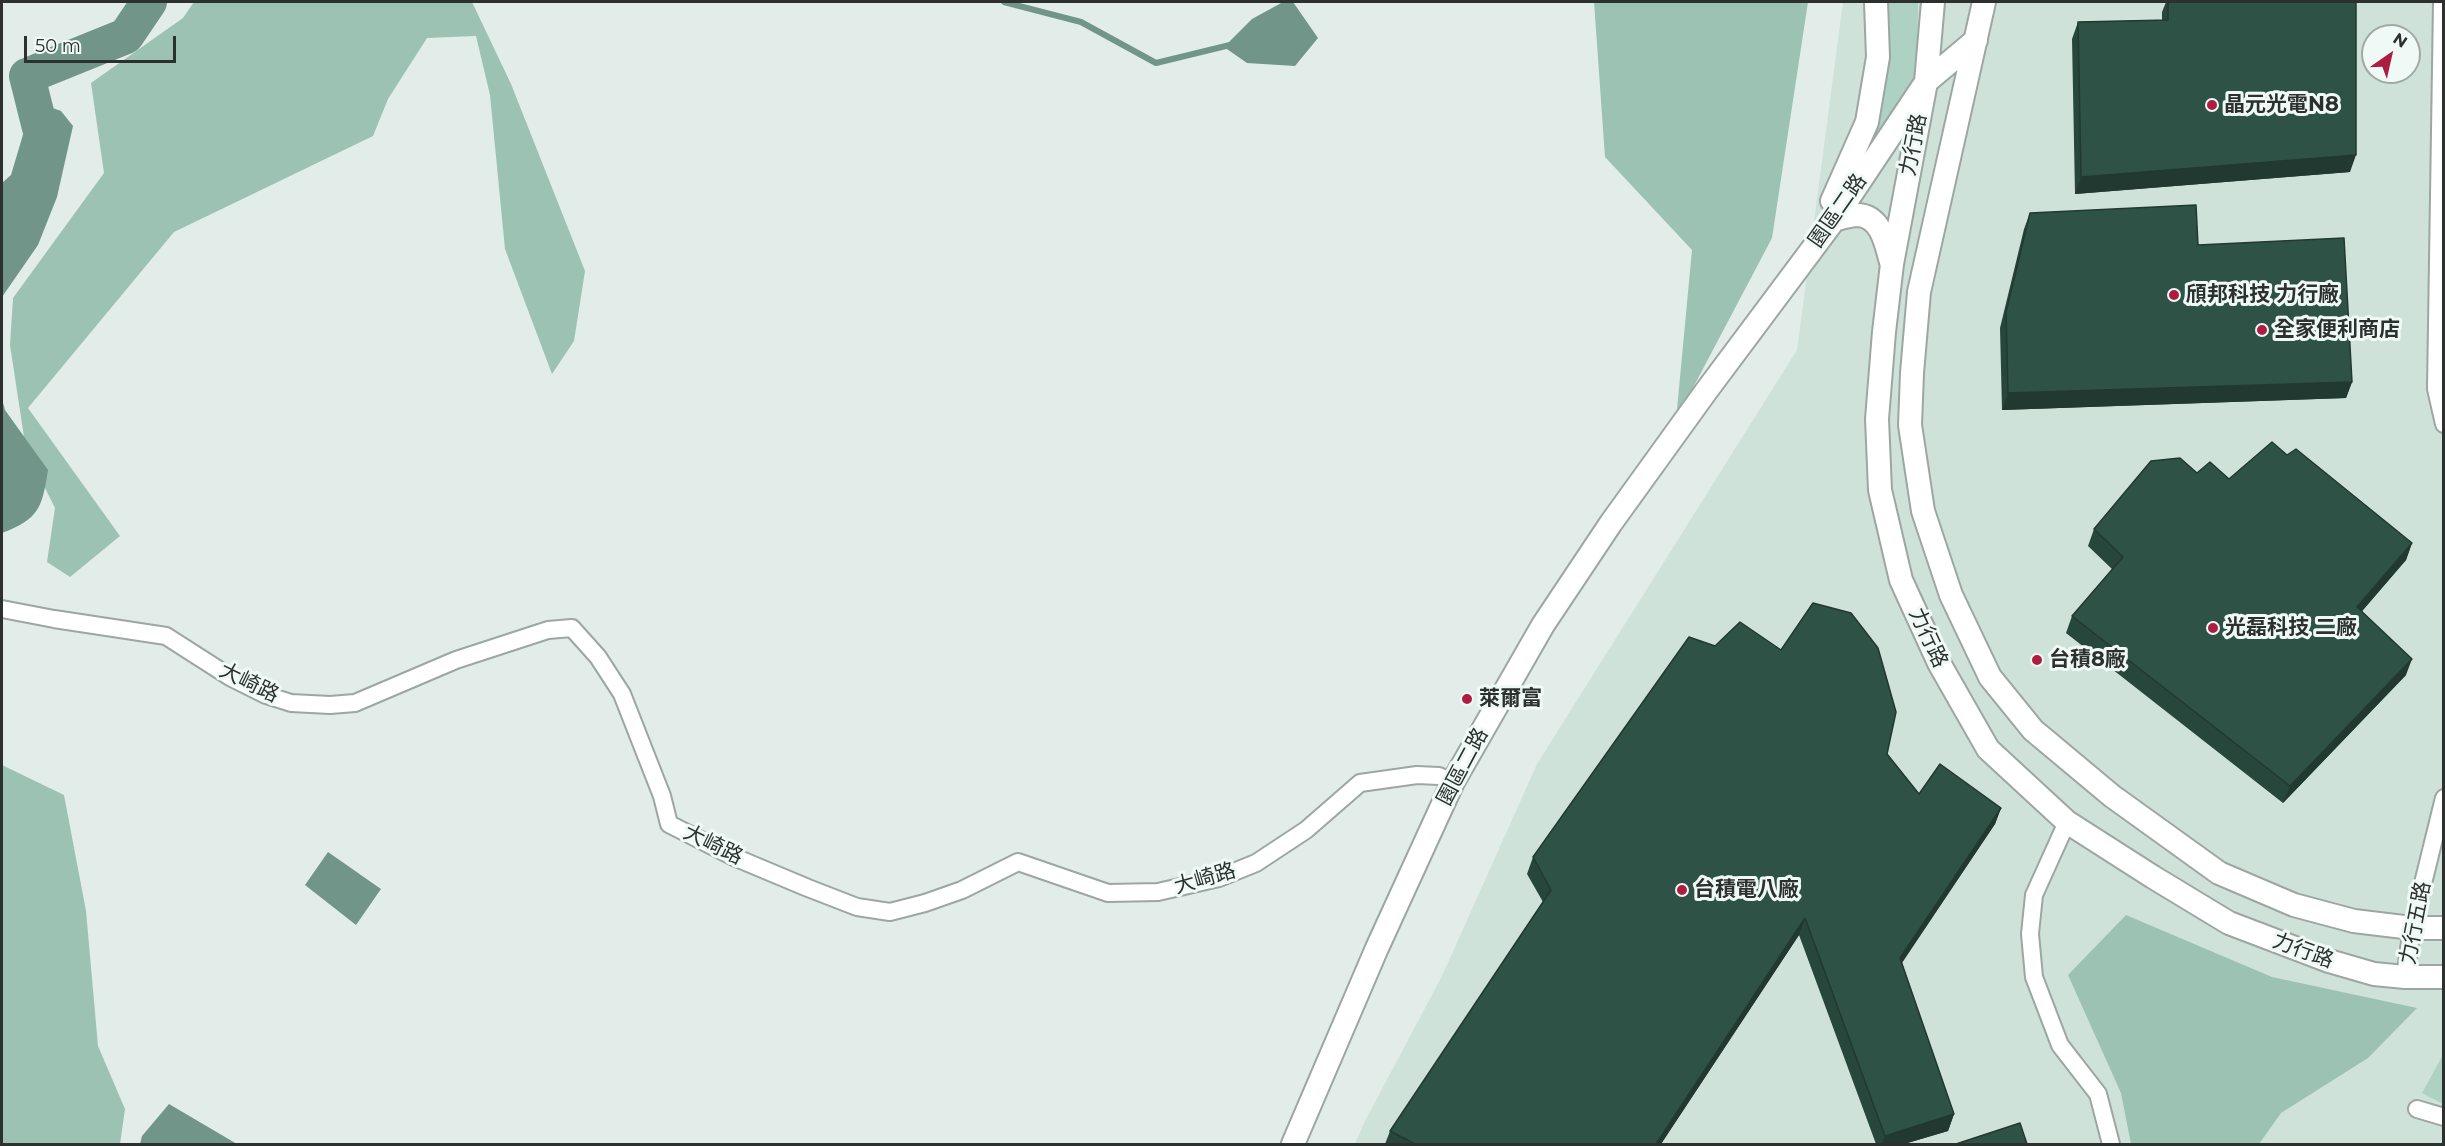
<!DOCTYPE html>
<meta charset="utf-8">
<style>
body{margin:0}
#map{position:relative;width:2445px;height:1146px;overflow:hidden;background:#e2ece8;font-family:Montserrat,sans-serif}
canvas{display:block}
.frame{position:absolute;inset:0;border:3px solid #2c302e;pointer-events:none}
.north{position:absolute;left:2361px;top:24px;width:60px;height:60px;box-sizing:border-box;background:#eff9f5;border:2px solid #a1a9a5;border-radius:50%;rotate:34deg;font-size:16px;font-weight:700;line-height:24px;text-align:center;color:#2c302e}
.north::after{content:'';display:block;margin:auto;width:21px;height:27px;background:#af1c41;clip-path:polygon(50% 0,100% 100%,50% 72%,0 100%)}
.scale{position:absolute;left:24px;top:36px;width:152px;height:27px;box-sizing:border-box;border:3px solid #2c302e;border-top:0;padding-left:8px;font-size:18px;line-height:21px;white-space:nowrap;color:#2c302e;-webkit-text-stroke:4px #eff9f5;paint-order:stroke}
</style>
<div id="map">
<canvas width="2445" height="1146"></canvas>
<div class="frame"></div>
<div class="north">N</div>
<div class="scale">50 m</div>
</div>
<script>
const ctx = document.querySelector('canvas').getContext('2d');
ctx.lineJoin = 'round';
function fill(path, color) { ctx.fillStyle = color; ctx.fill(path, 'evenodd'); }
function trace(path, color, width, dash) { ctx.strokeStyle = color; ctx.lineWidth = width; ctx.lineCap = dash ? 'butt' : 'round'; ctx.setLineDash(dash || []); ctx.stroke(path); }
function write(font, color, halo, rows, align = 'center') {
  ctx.font = font + ' Montserrat,"Noto Sans TC",sans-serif'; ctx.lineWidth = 6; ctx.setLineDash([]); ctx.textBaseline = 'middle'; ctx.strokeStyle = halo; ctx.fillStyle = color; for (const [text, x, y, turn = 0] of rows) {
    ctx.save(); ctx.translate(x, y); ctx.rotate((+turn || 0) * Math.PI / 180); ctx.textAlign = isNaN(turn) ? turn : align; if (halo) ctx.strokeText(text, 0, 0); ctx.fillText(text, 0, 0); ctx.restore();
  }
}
fill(new Path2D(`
 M 1843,2 L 2443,2 L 2443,1144 L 1355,1144 L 1365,1121 L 1442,976 L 1537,764 L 1797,350 ZM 2373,36 L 2409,36 L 2409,72 L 2373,72 Z`), '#cfe2da');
fill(new Path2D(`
 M 1887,2 L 1918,2 L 1917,77 L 1875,143 Z
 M 2443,1055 L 2443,1104 L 2422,1093 Z`), '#add1c3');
fill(new Path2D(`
 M 194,2 L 472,2 L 511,84 L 585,271 L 574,341 L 552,374 L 505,249 L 490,95 L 476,36 L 427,38 L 388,99 L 373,136 L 174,232 L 28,408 L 120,536 L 70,577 L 47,562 L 55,508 L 26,450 L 10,345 L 13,298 L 104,173 L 91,83 L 183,18 Z
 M 1594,2 L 1808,2 L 1772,238 L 1676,420 L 1692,250 L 1605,157 Z
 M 2,765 L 64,795 L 86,911 L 98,1046 L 125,1109 L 120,1144 L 2,1144 Z
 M 2126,915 L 2272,977 L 2417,1008 L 2368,1058 L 2281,1113 L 2259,1144 L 2131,1144 L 2121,1093 L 2068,975 Z`), '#9cc2b4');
fill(new Path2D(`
 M 1283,2 L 1293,2 L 1318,38 L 1295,66 L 1247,63 L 1224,47 L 1252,19 Z
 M 33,101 L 61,111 L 73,126 L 57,197 L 38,245 L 2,297 L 2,183 L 11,175 Z
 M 2,399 L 5,410 L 48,470 C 42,508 39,519 2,533 Z
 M 328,852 L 381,889 L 356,925 L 305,885 Z
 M 169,1104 L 237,1144 L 140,1144 L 142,1136 Z`), '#719689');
trace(new Path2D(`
 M 1004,2 L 1081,22 L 1156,63 L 1230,45`), '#719689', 6);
trace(new Path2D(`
 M 40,128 L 27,76 L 126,36 L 149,2`), '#719689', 36);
const street = new Path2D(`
 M 2442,2 L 2436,389 L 2444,424
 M 2,609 L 54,619 L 166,636 L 230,677 L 266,695 L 291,703 L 330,705 L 355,703 L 456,660 L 548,630 L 572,628 L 598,657 L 622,694 L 662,796 L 669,824 L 734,857 L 808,888 L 857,907 L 890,912 L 925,903 L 962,890 L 1018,862 L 1108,893 L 1158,892 L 1219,878 L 1256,863 L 1306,830 L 1360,783 L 1417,775 L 1439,776 L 1453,782
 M 2067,822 L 2034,895 L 2030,934 L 2034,977 L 2060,1045 L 2098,1094 L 2111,1144
 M 2405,977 L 2412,928 L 2444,798
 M 2417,1109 L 2444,1117`);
const secondary = new Path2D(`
 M 1933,2 L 1926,82 L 1892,264 L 1884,332 L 1877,419 L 1880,490 L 1901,580 L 1939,663 L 1988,749 L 2067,822 L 2153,877 L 2229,923 L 2329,961 L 2374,974 L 2405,977 L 2444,977
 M 1984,2 L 1919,292 L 1912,373 L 1910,425 L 1923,511 L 1951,595 L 1990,677 L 2033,730 L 2112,796 L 2219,873 L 2294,905 L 2354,921 L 2412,928 L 2444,928
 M 1832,201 L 1867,122 L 1878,57 L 1876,2
 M 1834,220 C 1841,218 1850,215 1858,215 C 1881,216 1886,244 1891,262
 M 1293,1144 L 1377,948 L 1453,782 L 1543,625 L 1611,523 L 1707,390 L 1834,220 L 1926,82 L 1976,40`);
trace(street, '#9ca6a2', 20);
trace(secondary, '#9ca6a2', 26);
trace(street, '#fff', 16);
trace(secondary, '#fff', 22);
fill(new Path2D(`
 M 2166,2 L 2356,2 L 2350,172 L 2075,194 L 2072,39 L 2078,22 L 2162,20 L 2162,12 Z
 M 2030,213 L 2198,245 L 2352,382 L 2346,398 L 2002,410 L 2000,328 L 2024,229 Z
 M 2287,455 L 2412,543 L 2406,560 L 2362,611 L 2406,675 L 2283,803 L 2066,633 L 2072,616 L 2112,569 L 2088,546 L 2094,529 L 2197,473 L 2229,479 Z
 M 1887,754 L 1919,794 L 2001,808 L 1995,824 L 1902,963 L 1954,1114 L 1948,1131 L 1904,1144 L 1876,1144 L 1799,935 L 1661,1144 L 1385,1144 L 1390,1131 L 1543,902 L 1527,874 L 1533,857 Z`), '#28473c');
fill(new Path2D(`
 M 2356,155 L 2350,172 L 2075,194 L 2081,177 Z
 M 2352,382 L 2346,398 L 2002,410 L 2008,393 Z
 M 2412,543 L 2406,560 L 2351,624 L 2357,607 Z
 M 2412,659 L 2406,675 L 2283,803 L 2290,786 Z
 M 2001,808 L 1995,824 L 1894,974 L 1900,958 Z
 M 1805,918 L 1799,935 L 1661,1144 L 1656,1144 Z
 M 1954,1114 L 1948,1131 L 1904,1144 L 1882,1144 L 1885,1136 Z`), '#213931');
const building = new Path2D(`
 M 2168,2 L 2356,2 L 2356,155 L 2081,177 L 2078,22 L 2168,20 Z
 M 2196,205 L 2198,245 L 2344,238 L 2352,382 L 2008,393 L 2006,312 L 2030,213 Z
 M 2272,442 L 2287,455 L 2296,449 L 2412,543 L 2357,607 L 2412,659 L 2290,786 L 2072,616 L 2123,557 L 2094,529 L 2151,461 L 2180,458 L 2197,473 L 2210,462 L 2229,479 Z
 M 1813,603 L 1851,613 L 1878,648 L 1896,712 L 1887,754 L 1919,794 L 1940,764 L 2001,808 L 1900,958 L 1954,1114 L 1885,1136 L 1805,918 L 1656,1144 L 1415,1144 L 1390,1131 L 1551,890 L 1533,857 L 1689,637 L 1715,646 L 1740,622 L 1781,650 Z
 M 2020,1123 L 2027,1144 L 1956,1144 Z`);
fill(building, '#2f5246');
trace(building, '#213931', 1.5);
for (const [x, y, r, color] of [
 [2212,105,6,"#af1c41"],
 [2174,295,6,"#af1c41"],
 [2262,330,6,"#af1c41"],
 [2213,628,6,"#af1c41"],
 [2037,660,6,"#af1c41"],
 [1467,699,6,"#af1c41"],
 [1682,890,6,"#af1c41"]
]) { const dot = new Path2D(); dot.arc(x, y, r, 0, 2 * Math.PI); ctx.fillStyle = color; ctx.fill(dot); trace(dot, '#eff9f5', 2); }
write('bold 21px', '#2c302e', '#eff9f5', [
 ["晶元光電N8",2224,105],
 ["頎邦科技 力行廠",2186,295],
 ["全家便利商店",2274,330],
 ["光磊科技 二廠",2225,628],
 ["台積8廠",2049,660],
 ["萊爾富",1479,699],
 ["台積電八廠",1694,890]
], 'left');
write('21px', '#2c302e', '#eff9f5', [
 ["力行路",1914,145,-79],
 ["園區二路",1838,211,-55],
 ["力行路",1928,638,65],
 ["大崎路",249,683,26],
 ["園區二路",1463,767,-62],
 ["大崎路",713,845,26],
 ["大崎路",1205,879,-16],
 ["力行五路",2416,923,-79],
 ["力行路",2303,951,20]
]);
</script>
